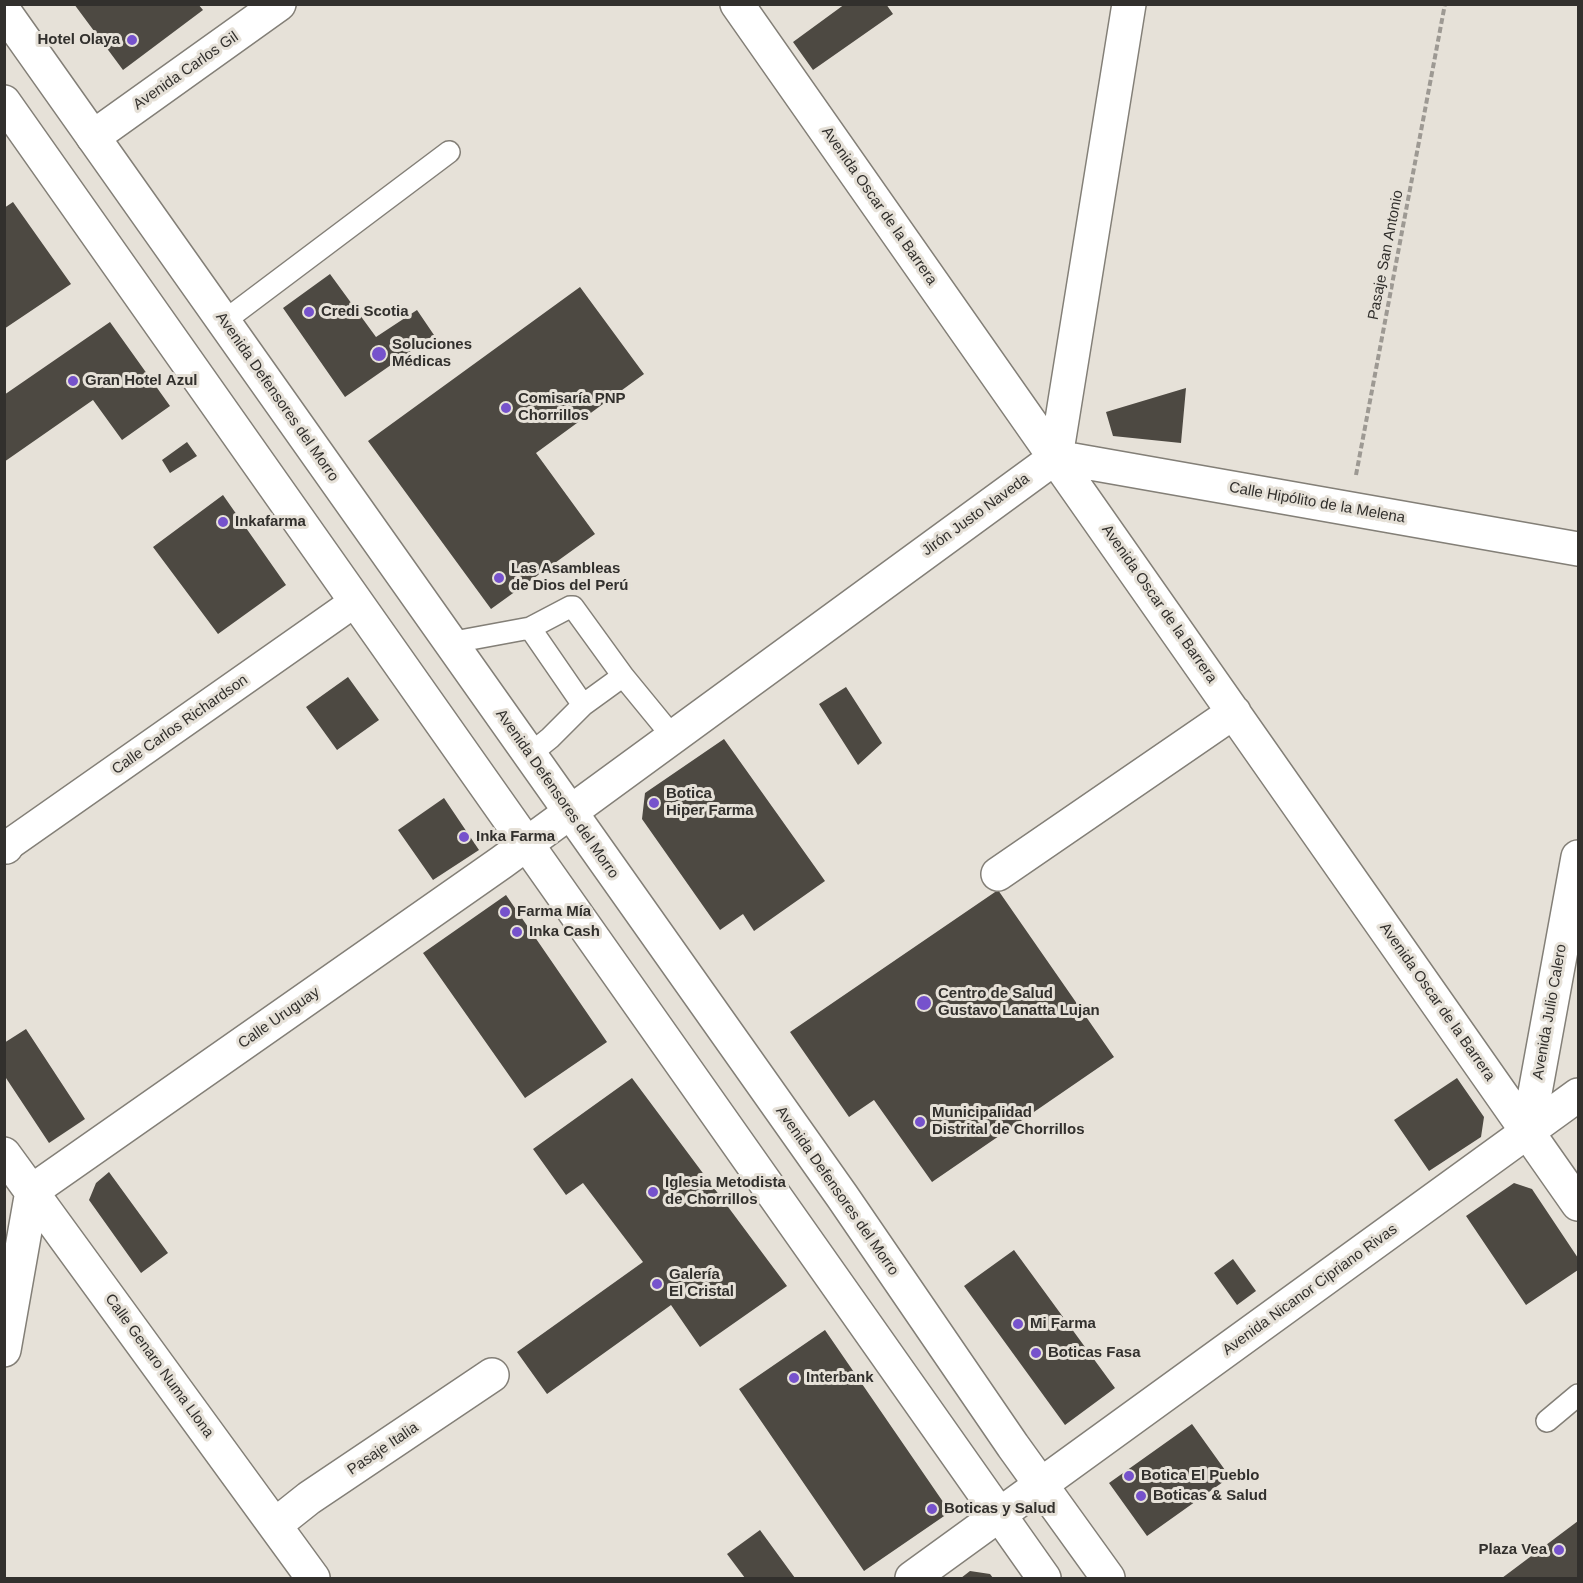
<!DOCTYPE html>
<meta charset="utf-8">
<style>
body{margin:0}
#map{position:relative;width:1583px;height:1583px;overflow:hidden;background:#e6e1d8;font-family:Arial,sans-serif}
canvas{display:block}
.frame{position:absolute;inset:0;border:6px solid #32302d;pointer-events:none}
</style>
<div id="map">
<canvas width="1583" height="1583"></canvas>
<div class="frame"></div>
</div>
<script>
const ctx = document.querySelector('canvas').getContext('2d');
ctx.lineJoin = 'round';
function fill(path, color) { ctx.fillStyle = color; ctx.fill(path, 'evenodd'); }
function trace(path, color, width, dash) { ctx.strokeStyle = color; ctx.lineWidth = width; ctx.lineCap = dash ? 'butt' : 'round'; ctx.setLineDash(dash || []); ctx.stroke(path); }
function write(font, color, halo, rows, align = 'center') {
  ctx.font = font + ' Arial,sans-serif'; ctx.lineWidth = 6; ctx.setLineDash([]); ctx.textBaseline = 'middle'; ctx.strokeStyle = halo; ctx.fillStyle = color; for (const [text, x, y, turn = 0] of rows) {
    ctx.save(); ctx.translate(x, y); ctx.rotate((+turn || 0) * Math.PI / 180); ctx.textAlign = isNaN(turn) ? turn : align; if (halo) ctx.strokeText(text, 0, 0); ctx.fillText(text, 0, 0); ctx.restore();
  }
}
fill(new Path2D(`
 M 74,4 L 198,4 L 203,10 L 123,70 Z
 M 845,4 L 886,4 L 893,14 L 813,70 L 793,42 Z
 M 13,202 L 71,284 L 4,329 L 4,208 Z
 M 330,274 L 376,337 L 417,310 L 434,335 L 345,397 L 283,308 Z
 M 580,287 L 644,374 L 536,453 L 595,534 L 491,609 L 368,441 Z
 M 110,322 L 170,406 L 122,440 L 93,400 L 4,462 L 4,395 Z
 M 1186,388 L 1181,443 L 1113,436 L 1106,412 Z
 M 187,442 L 197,456 L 170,473 L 162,460 Z
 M 223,495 L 286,585 L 218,634 L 153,547 Z
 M 348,677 L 379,720 L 337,750 L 306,707 Z
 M 846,687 L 882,743 L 858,765 L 819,704 Z
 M 724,739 L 825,881 L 754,931 L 743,914 L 720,930 L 642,819 L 645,793 Z
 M 444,798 L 479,850 L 433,880 L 398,830 Z
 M 998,890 L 1114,1057 L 932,1182 L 874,1100 L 849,1117 L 790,1032 Z
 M 506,895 L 607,1042 L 525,1098 L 423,953 Z
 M 26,1029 L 85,1119 L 49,1143 L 4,1075 L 4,1043 Z
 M 632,1078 L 787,1286 L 700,1347 L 671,1305 L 547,1394 L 517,1352 L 643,1262 L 583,1183 L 566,1195 L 533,1149 Z
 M 1457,1078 L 1484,1117 L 1481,1137 L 1429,1171 L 1394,1120 Z
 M 109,1172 L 168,1253 L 141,1273 L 89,1200 L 96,1183 Z
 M 1514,1183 L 1532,1189 L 1578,1258 L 1578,1270 L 1526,1305 L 1466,1216 Z
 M 1014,1250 L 1115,1388 L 1065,1425 L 964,1286 Z
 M 1233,1259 L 1256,1291 L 1237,1305 L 1214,1273 Z
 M 825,1330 L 950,1512 L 864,1571 L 739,1389 Z
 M 1192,1424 L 1230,1477 L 1147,1536 L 1109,1483 Z
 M 1578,1521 L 1578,1578 L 1502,1578 Z
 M 760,1530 L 795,1578 L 745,1578 L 727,1554 Z
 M 970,1571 L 990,1574 L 993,1578 L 961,1578 Z`), '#4d4942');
const service = new Path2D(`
 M 223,322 L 449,152
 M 530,628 L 583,705
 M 449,643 L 530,628 L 570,607 L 573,607 L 623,676 L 673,737
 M 529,755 L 550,738 L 583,705 L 623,676
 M 1547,1421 L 1578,1395`);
const pedestrian = new Path2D(`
 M 4,848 L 356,601`);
const minor = new Path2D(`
 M 737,4 L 1578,1204
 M 1056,457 L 1578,549
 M 4,846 L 6,847
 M 998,874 L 1234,712
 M 1528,1131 L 1578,857
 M 4,1154 L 313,1578
 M 4,1350 L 32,1191 L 502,862 L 1056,457 L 1129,4
 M 275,1525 L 309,1498 L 492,1375`);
const tertiary = new Path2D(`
 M 93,137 L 279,4
 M 912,1578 L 1578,1095`);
const primary = new Path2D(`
 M 4,11 L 842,1196 L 1013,1446 L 1108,1578
 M 4,102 L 1044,1578`);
trace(service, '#837f77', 24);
trace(pedestrian, '#837f77', 33);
trace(minor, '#837f77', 36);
trace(tertiary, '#837f77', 36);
trace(primary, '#837f77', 36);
trace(new Path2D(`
 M 1356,475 L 1445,4`), '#9d9993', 4, [6, 3]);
trace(service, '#fff', 21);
trace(pedestrian, '#fff', 30);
trace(minor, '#fff', 33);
trace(tertiary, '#fff', 33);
trace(primary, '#fff', 33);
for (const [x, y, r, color] of [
 [132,40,6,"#7652cc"],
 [309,312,6,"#7652cc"],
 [379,354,8,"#7652cc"],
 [73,381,6,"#7652cc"],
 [506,408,6,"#7652cc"],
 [223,522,6,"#7652cc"],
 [499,578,6,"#7652cc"],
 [654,803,6,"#7652cc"],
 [464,837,6,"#7652cc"],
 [505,912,6,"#7652cc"],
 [517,932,6,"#7652cc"],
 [924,1003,8,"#7652cc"],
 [920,1122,6,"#7652cc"],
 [653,1192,6,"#7652cc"],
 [657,1284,6,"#7652cc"],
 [1018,1324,6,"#7652cc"],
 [1036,1353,6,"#7652cc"],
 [794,1378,6,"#7652cc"],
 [1129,1476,6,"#7652cc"],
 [1141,1496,6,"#7652cc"],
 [932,1509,6,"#7652cc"],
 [1559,1550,6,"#7652cc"]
]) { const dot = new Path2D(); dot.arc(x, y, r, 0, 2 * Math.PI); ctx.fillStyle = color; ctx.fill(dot); trace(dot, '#e6e1d8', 2); }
write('bold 15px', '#32302d', '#e6e1d8', [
 ["Hotel Olaya",120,40,"right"],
 ["Credi Scotia",321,312],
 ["Soluciones",392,345],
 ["Médicas",392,362],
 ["Gran Hotel Azul",85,381],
 ["Comisaría PNP",518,399],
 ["Chorrillos",518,416],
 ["Inkafarma",235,522],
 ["Las Asambleas",511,569],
 ["de Dios del Perú",511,586],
 ["Botica",666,794],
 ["Hiper Farma",666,811],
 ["Inka Farma",476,837],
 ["Farma Mía",517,912],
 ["Inka Cash",529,932],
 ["Centro de Salud",938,994],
 ["Gustavo Lanatta Lujan",938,1011],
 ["Municipalidad",932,1113],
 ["Distrital de Chorrillos",932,1130],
 ["Iglesia Metodista",665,1183],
 ["de Chorrillos",665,1200],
 ["Galería",669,1275],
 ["El Cristal",669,1292],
 ["Mi Farma",1030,1324],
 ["Boticas Fasa",1048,1353],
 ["Interbank",806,1378],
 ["Botica El Pueblo",1141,1476],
 ["Boticas & Salud",1153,1496],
 ["Boticas y Salud",944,1509],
 ["Plaza Vea",1547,1550,"right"]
], 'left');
write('15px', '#32302d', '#e6e1d8', [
 ["Avenida Carlos Gil",186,71,-35],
 ["Avenida Oscar de la Barrera",879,206,55],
 ["Pasaje San Antonio",1386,255,-79],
 ["Avenida Defensores del Morro",277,397,55],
 ["Calle Hipólito de la Melena",1317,503,10],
 ["Jirón Justo Naveda",976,515,-36],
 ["Avenida Oscar de la Barrera",1159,604,55],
 ["Calle Carlos Richardson",180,725,-35],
 ["Avenida Defensores del Morro",557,794,55],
 ["Avenida Oscar de la Barrera",1437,1002,55],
 ["Avenida Julio Calero",1550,1012,-80],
 ["Calle Uruguay",279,1018,-35],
 ["Avenida Defensores del Morro",837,1191,55],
 ["Avenida Nicanor Cipriano Rivas",1310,1290,-36],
 ["Calle Genaro Numa Llona",159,1366,54],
 ["Pasaje Italia",383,1449,-34]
]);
</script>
